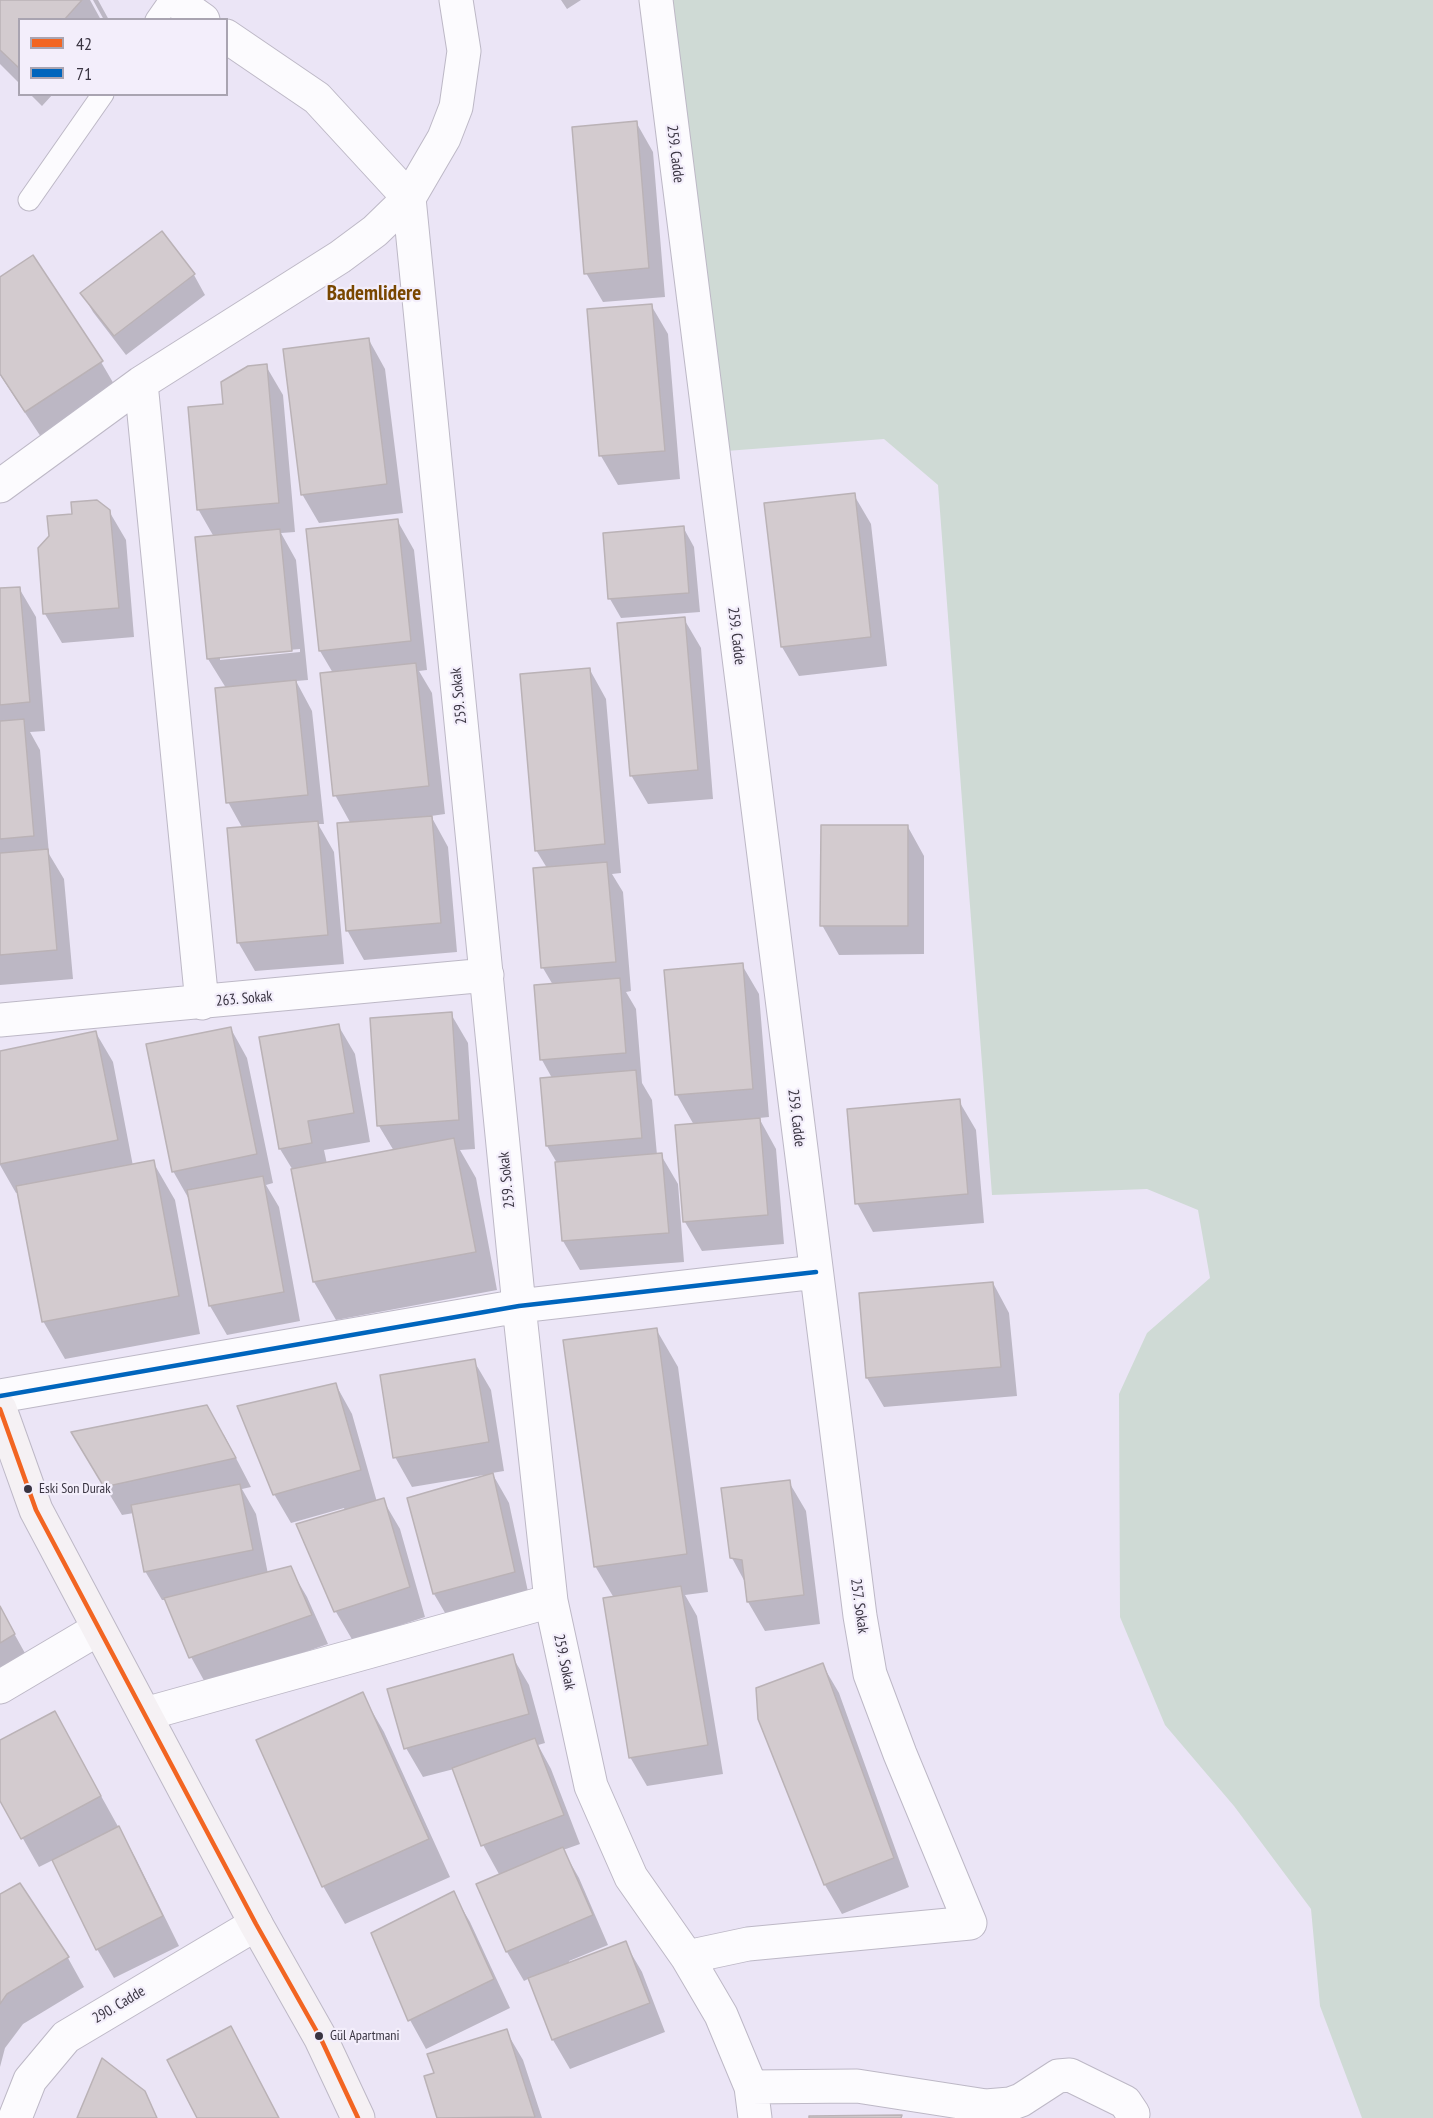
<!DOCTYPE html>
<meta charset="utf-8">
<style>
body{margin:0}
#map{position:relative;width:1433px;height:2118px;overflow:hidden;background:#ebe5f6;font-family:"PT Sans Narrow",sans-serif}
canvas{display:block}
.legend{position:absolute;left:18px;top:18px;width:210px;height:78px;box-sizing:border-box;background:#f3eefb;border:2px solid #a9a4b1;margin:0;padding:8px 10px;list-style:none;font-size:18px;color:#393441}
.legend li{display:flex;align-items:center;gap:12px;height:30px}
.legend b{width:30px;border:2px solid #a9a4b1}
</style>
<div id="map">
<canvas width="1433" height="2118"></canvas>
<ul class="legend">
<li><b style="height:8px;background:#f26522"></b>42</li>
<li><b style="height:8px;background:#0065bd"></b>71</li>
</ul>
</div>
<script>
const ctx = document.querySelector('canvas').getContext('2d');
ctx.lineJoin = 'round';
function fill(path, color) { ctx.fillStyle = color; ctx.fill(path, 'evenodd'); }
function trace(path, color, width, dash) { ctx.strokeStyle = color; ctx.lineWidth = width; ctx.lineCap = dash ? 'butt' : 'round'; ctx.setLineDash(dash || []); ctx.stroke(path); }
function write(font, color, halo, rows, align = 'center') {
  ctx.font = font + ' "PT Sans Narrow",sans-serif'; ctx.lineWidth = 4.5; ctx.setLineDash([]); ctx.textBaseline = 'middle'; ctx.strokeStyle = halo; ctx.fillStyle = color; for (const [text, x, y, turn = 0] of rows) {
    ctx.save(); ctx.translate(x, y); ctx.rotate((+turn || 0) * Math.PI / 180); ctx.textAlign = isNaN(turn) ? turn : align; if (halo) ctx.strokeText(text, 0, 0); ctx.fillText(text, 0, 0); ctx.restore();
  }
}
fill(new Path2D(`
 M 656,0 L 1433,0 L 1433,2118 L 1362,2118 L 1320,2006 L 1311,1909 L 1234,1806 L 1165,1725 L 1120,1617 L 1119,1394 L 1147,1333 L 1210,1278 L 1198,1210 L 1147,1189 L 992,1195 L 938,485 L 884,439 L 713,452 Z`), '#cfdad5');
fill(new Path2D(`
 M 0,0 L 90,0 L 101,20 L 20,20 L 20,84 L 0,64 Z
 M 93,0 L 98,0 L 109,20 L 104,20 Z
 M 561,0 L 581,0 L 567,9 Z
 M 30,94 L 53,94 L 42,106 Z
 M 636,122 L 653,152 L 665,297 L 603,302 L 586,273 Z
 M 162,233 L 194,275 L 205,295 L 126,355 L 93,312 L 82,293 Z
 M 0,279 L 101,362 L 118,391 L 43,440 L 0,375 Z
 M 651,305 L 668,334 L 680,479 L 618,485 L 601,456 Z
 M 369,340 L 385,369 L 403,513 L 319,523 L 302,494 Z
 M 266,366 L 283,395 L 295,532 L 281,533 L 296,560 L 308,680 L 296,681 L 312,711 L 324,824 L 318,824 L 334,852 L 344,964 L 255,971 L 238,942 L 243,829 L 228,802 L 226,688 L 208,659 L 214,537 L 198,509 L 224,405 ZM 300,649 L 300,652 L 220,660 L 220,656 Z
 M 854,495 L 871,524 L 887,666 L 799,676 L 782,647 Z
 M 109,511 L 126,540 L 134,637 L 62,643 L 45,614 L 39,549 Z
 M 397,520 L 414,550 L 427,670 L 419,671 L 432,693 L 445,814 L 431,816 L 448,847 L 457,952 L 364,960 L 347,930 L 351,824 L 335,795 L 333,673 L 320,651 L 307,530 Z
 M 683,527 L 694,547 L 700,612 L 621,618 L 610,599 L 604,534 Z
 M 19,588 L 36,617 L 45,731 L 30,732 L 40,750 L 49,854 L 64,879 L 73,979 L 0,985 L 0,590 Z
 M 684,619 L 701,648 L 713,799 L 648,804 L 631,775 Z
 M 590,670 L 606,699 L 621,873 L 612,874 L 623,892 L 631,991 L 626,992 L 636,1009 L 642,1083 L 652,1100 L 657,1155 L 661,1155 L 678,1184 L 684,1262 L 580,1270 L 563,1241 L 557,1163 L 547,1146 L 552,1078 L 542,1060 L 535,987 L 553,985 L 543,968 L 547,868 L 536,850 Z
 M 908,827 L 924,856 L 924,954 L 839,955 L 822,925 Z
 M 742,965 L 759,994 L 769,1117 L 759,1118 L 776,1149 L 784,1244 L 702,1251 L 685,1222 L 694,1125 L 677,1095 Z
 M 451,1014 L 468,1043 L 475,1149 L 460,1150 L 476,1178 L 497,1290 L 336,1320 L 314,1282 L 294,1172 L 280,1149 L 338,1025 L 355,1054 L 370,1142 L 324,1150 L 327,1164 L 394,1151 L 379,1126 Z
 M 231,1029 L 247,1058 L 273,1183 L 266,1185 L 279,1207 L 300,1321 L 227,1335 L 210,1306 L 190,1201 L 173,1171 Z
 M 96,1033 L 113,1062 L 133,1166 L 153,1162 L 175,1200 L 200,1334 L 65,1359 L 43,1321 L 19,1192 L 16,1193 L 0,1165 L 0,1053 Z
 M 959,1101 L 976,1130 L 984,1223 L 873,1232 L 857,1203 Z
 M 993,1283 L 1009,1313 L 1017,1396 L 884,1407 L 867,1378 Z
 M 656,1329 L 678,1367 L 708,1592 L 685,1595 L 697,1616 L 723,1774 L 647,1786 L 630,1757 L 614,1598 L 595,1566 Z
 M 474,1361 L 491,1390 L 504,1471 L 492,1473 L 509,1503 L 530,1601 L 451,1623 L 434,1594 L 484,1475 L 412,1487 L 395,1457 Z
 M 336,1385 L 352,1414 L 377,1502 L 383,1500 L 400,1529 L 425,1617 L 353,1641 L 336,1612 L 298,1525 L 345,1511 L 344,1508 L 291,1523 L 274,1494 Z
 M 224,1435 L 251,1487 L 242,1489 L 256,1514 L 268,1574 L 290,1568 L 307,1597 L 328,1644 L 207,1686 L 191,1657 L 166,1600 L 162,1600 L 145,1571 L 134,1513 L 122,1515 L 90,1462 Z
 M 789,1482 L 806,1511 L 820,1624 L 765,1631 L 748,1602 L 746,1584 L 732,1558 Z
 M 0,1608 L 31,1664 L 0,1681 Z
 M 512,1656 L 529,1685 L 545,1743 L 538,1745 L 551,1769 L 580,1844 L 563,1850 L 579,1878 L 608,1945 L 569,1961 L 570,1964 L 625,1943 L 642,1972 L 665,2032 L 570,2069 L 553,2040 L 530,1978 L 524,1981 L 507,1952 L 478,1885 L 500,1876 L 483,1845 L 454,1769 L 423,1777 L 406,1748 Z
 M 822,1664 L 839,1693 L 909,1887 L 842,1914 L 825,1885 L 760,1719 Z
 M 362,1694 L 384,1732 L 450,1877 L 345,1924 L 323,1886 Z
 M 0,1742 L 71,1742 L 135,1857 L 179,1946 L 114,1978 L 97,1949 L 53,1860 L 39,1867 L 0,1798 Z
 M 19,1885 L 68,1958 L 84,1987 L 23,2024 L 5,2048 L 0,2067 L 0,1896 Z
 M 453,1893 L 470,1922 L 510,2008 L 426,2049 L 410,2020 L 373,1933 Z
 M 506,2031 L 523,2060 L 542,2118 L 439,2118 L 426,2077 L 435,2074 Z`), '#0003');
const building = new Path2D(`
 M 0,0 L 82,0 L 64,20 L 20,20 L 20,69 L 0,50 Z
 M 637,121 L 649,268 L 584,274 L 572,127 Z
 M 162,231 L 195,274 L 114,336 L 80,293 Z
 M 33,255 L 103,361 L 25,412 L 0,374 L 0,277 Z
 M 652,304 L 665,451 L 599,456 L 587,309 Z
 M 369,338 L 387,484 L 301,495 L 283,349 Z
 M 267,364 L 279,503 L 197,510 L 188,407 L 223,404 L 221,382 L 248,366 Z
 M 855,493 L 871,637 L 781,647 L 764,503 Z
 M 97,500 L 110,510 L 119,608 L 43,614 L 38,548 L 49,536 L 47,516 L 72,514 L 71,502 Z
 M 398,519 L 411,641 L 319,651 L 306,529 Z
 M 684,526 L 689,593 L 608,599 L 603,533 Z
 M 280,529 L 292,651 L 207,659 L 195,537 Z
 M 20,587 L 30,702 L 0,705 L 0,588 Z
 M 685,617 L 698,770 L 630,776 L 617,623 Z
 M 416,663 L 429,786 L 333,796 L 320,673 Z
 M 590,668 L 605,844 L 535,851 L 520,674 Z
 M 296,680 L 308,795 L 226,803 L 215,688 Z
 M 24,719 L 34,836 L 0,839 L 0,721 Z
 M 432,816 L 441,923 L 346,931 L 337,823 Z
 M 318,821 L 328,935 L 237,943 L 227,828 Z
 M 821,825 L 908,825 L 908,926 L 820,926 Z
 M 48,849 L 57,950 L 0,955 L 0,853 Z
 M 607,862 L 616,962 L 541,968 L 533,868 Z
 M 743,963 L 753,1089 L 675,1095 L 664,970 Z
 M 620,978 L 626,1053 L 540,1060 L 534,985 Z
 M 452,1012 L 459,1120 L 377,1126 L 370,1018 Z
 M 339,1024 L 354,1113 L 308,1121 L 312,1143 L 279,1149 L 259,1037 Z
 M 231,1027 L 257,1154 L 172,1172 L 146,1044 Z
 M 96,1031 L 118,1140 L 0,1164 L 0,1051 Z
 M 636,1070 L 642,1138 L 546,1146 L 540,1078 Z
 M 960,1099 L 968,1194 L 855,1204 L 847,1109 Z
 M 760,1118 L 768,1215 L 683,1222 L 675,1125 Z
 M 454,1138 L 476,1252 L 313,1282 L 291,1169 Z
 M 662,1153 L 669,1233 L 562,1241 L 555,1162 Z
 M 154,1160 L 179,1296 L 42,1322 L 16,1186 Z
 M 263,1176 L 284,1292 L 209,1306 L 187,1190 Z
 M 993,1282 L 1001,1367 L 866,1378 L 859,1293 Z
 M 657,1328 L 687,1554 L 594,1567 L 563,1340 Z
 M 475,1359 L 489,1442 L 393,1458 L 380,1375 Z
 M 336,1383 L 361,1470 L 273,1495 L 237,1406 Z
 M 207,1405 L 236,1458 L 104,1487 L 71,1432 Z
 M 493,1473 L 515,1572 L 433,1594 L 407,1498 Z
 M 790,1480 L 804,1595 L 747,1602 L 742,1560 L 730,1558 L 721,1488 Z
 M 240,1484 L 253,1550 L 144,1572 L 131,1505 Z
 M 384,1498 L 410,1587 L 334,1612 L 296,1524 Z
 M 291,1566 L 312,1615 L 189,1658 L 164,1598 Z
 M 681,1586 L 708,1745 L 629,1758 L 603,1598 Z
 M 0,1606 L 15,1634 L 0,1643 Z
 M 513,1654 L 529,1714 L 404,1749 L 387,1689 Z
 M 823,1663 L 894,1858 L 824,1885 L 758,1719 L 756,1688 Z
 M 363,1692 L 429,1839 L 322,1887 L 256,1740 Z
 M 55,1711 L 101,1796 L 21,1839 L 0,1801 L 0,1740 Z
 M 535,1738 L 564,1815 L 481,1846 L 452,1768 Z
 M 119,1826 L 163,1916 L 96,1950 L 52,1860 Z
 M 563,1847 L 593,1915 L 506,1952 L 476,1884 Z
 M 20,1883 L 69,1957 L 7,1994 L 0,2004 L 0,1894 Z
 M 454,1891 L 494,1979 L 408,2021 L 371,1933 Z
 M 626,1941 L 650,2003 L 552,2040 L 528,1978 Z
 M 231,2026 L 279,2118 L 197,2118 L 167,2060 Z
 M 507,2029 L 535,2117 L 437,2118 L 424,2076 L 434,2073 L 427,2054 Z
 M 102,2058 L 145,2091 L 157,2118 L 77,2118 Z
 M 902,2115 L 901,2118 L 809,2118 L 809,2116 Z`);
fill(building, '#d3cbcf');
trace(building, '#bab2b6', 1.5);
const lane = new Path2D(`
 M 156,20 L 170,0
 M 29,200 L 103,94`);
const street = new Path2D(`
 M 175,0 L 203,20
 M 656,0 L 860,1616 L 870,1674 L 900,1754 L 970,1923 L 748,1944 L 687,1957
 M 226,36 L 317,98 L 409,198
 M 409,198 L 519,1306 L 551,1601 L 591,1786 L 631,1877 L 687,1957 L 721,2015 L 751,2087 L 755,2118
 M 141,383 L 202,1003
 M 0,486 L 141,383 L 340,257 L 375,231 L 409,198 L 444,138 L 456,107 L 464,51 L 456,0
 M 0,1020 L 487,975
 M 0,1396 L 519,1306 L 816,1272
 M 0,1687 L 98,1629
 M 145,1714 L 551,1601
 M 751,2087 L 857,2086 L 986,2106 L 1010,2104 L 1021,2100 L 1058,2076 L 1070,2075 L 1125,2102 L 1133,2114 L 1132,2118
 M 15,2118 L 30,2080 L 66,2037 L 256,1924`);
const secondary = new Path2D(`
 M 0,1409 L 36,1510 L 256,1924 L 321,2039 L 358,2118`);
trace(lane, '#bdb8c6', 23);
trace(street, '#bdb8c6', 35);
trace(secondary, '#bdb8c6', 35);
trace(lane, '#fcfbfe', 21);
trace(street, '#fcfbfe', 33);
trace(secondary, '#f5f1f4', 33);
trace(new Path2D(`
 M 0,1409 L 36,1510 L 256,1924 L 321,2039 L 358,2118`), '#f26522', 4.5);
trace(new Path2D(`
 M 0,1396 L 519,1306 L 816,1272`), '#0065bd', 4.5);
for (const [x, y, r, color] of [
 [28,1489,5,"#393441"],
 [319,2036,5,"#393441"]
]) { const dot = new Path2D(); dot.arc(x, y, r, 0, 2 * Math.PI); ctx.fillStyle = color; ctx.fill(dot); trace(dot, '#f3eefb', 2); }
write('14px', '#393441', '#f3eefb', [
 ["Eski Son Durak",39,1489],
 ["Gül Apartmani",330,2036]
], 'left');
write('15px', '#393441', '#f3eefb', [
 ["259. Cadde",675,154,83],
 ["259. Cadde",736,636,83],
 ["259. Sokak",459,696,-96],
 ["263. Sokak",244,999,-5],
 ["259. Cadde",796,1118,83],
 ["259. Sokak",507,1180,-96],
 ["257. Sokak",859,1606,82],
 ["259. Sokak",564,1662,78],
 ["290. Cadde",119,2005,-31]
]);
write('bold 21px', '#794700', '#f3eefb', [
 ["Bademlidere",374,294]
]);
</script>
